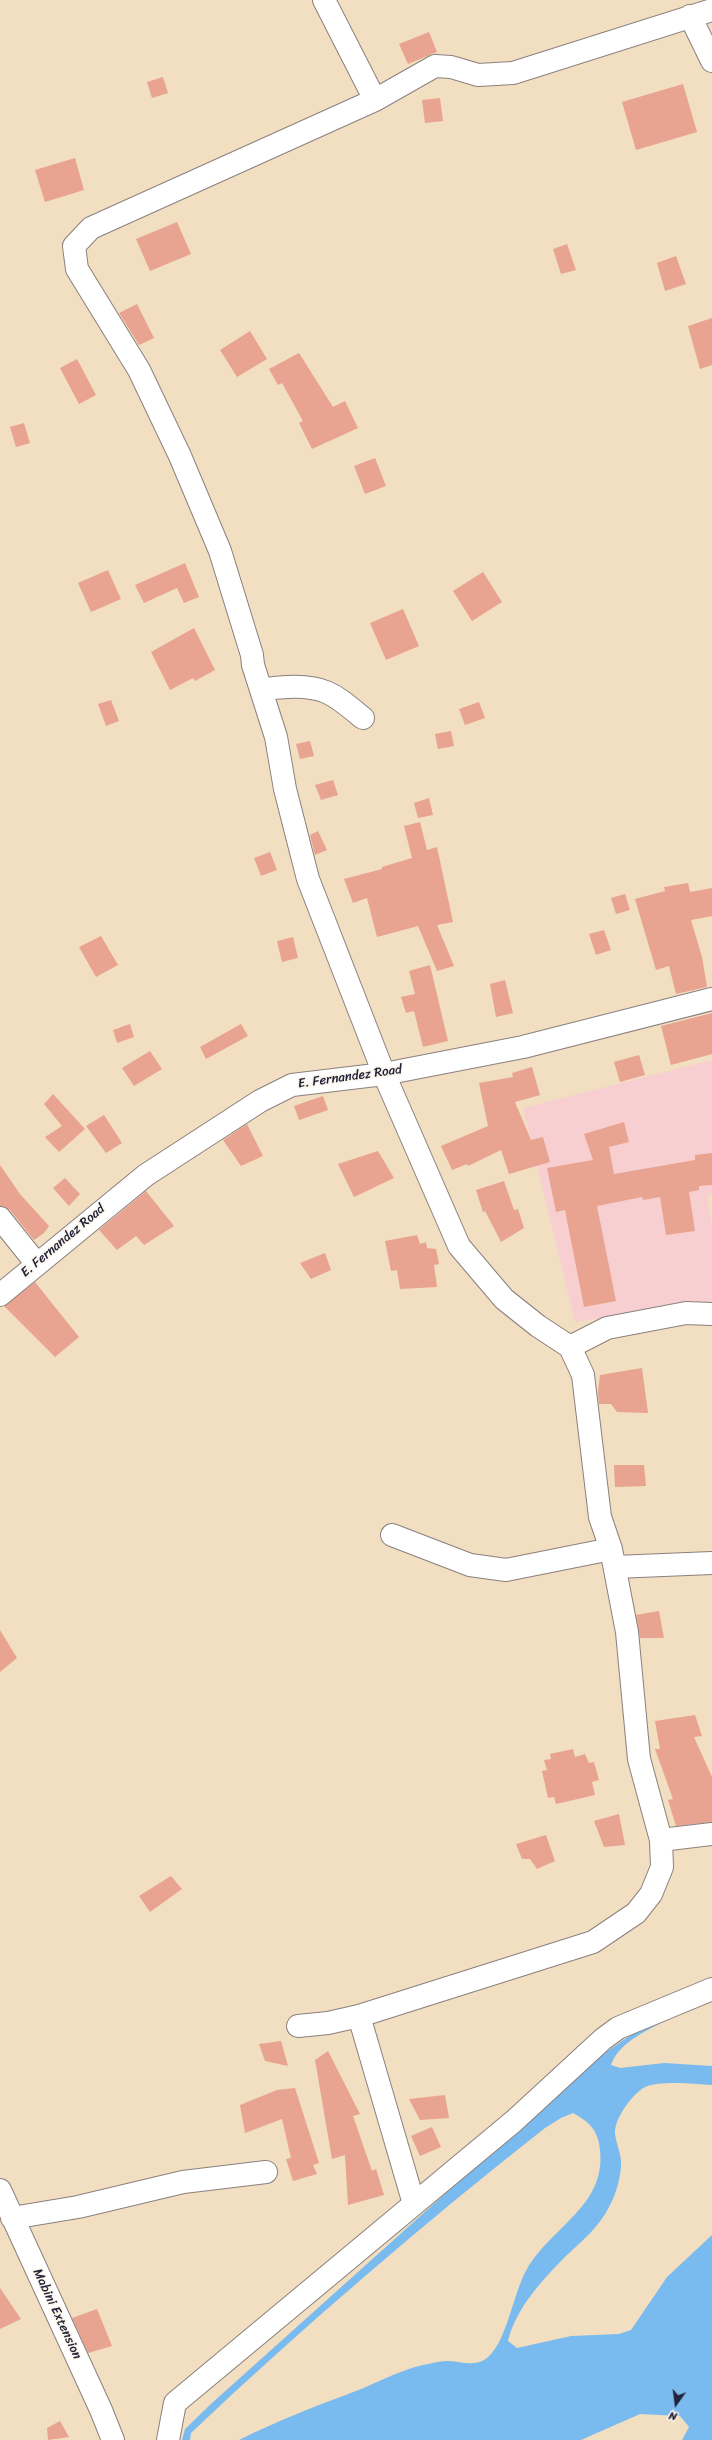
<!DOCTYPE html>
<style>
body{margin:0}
#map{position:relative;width:712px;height:2440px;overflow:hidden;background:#f2dec0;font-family:Sriracha,sans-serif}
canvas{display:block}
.north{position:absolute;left:656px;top:2384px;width:40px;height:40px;-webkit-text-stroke:3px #fbf7ec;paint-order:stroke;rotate:194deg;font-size:11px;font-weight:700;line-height:16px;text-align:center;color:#22223b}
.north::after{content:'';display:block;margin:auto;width:14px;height:18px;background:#22223b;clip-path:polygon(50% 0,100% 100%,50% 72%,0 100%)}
</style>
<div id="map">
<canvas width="712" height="2440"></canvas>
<div class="north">N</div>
</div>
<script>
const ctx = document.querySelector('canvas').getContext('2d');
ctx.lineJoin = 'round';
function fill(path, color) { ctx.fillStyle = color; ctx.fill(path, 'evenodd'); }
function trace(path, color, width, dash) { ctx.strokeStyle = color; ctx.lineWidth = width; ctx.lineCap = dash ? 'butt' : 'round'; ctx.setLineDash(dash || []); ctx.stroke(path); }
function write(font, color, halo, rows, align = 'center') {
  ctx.font = font + ' Sriracha,sans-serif'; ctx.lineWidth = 3.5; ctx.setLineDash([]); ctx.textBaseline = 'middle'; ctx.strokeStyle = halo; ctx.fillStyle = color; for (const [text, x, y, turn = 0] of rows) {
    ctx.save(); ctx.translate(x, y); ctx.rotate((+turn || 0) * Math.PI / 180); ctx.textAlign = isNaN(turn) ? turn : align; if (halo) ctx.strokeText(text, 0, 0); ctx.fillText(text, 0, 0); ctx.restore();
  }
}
fill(new Path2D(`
 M 712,1060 L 712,1194 L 707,1196 L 712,1229 L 712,1302 L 575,1322 L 523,1108 Z`), '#f7cfd0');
fill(new Path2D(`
 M 664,2012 L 673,2017 C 652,2028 619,2041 611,2065 L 620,2068 L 664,2063 L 712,2066 L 712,2085 C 696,2084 660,2080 645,2087 C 632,2094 614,2119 615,2134 C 616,2143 620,2151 621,2160 C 622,2174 616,2195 609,2207 C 599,2227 583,2240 567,2255 C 543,2279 516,2308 508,2341 L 517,2348 L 571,2336 L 619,2334 L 631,2330 L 667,2277 L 712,2235 L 712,2440 L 682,2440 L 689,2427 L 680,2416 L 640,2414 L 581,2440 L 239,2440 C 277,2421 316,2406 356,2391 C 376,2383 395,2373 415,2367 C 424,2365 435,2362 445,2361 C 457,2360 472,2367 484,2360 C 506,2348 513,2292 527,2269 C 552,2226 606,2206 600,2150 C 598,2129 589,2122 573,2113 L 561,2118 L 545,2128 C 423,2224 304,2326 191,2433 L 190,2440 L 182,2440 L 185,2429 L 212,2403 L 593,2061 Z`), '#7abbef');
fill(new Path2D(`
 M 429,32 L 437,52 L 408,64 L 399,44 Z
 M 163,77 L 168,93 L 152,98 L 147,82 Z
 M 683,84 L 697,132 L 636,150 L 622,102 Z
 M 440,98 L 443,121 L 425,123 L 422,100 Z
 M 75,158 L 84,190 L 45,202 L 35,170 Z
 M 177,222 L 191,254 L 150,271 L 136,239 Z
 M 567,244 L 576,270 L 561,274 L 553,249 Z
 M 676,256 L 686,284 L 665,291 L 657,263 Z
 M 137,304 L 154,338 L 139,345 L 119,313 Z
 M 712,318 L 712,365 L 700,369 L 688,326 Z
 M 250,331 L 267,359 L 237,377 L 220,350 Z
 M 299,353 L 333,407 L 345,401 L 358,428 L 312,449 L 299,423 L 303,421 L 282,383 L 278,385 L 269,369 Z
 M 77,359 L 96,395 L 79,404 L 60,368 Z
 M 24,423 L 30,443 L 16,447 L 10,427 Z
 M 375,458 L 386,486 L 365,494 L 354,466 Z
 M 185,563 L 199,597 L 184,603 L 177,588 L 144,603 L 135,585 Z
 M 108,570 L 121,599 L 91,612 L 78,583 Z
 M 483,572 L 502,602 L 472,621 L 453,591 Z
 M 403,609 L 419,646 L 386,660 L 370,623 Z
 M 194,628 L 215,670 L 195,681 L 193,678 L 170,690 L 151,652 Z
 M 111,700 L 119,721 L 106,726 L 98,704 Z
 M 479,702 L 485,718 L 465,725 L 459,709 Z
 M 451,731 L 454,746 L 438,749 L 435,734 Z
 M 310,741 L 314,756 L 300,759 L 296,744 Z
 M 333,780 L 338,795 L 321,800 L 315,785 Z
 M 429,798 L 433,815 L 418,818 L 414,803 Z
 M 420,822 L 427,850 L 437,847 L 453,922 L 437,925 L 454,966 L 437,971 L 418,926 L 377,937 L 367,898 L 353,903 L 344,879 L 382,869 L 382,867 L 412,858 L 404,826 Z
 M 318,831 L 327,850 L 315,855 L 310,835 Z
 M 270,852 L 277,870 L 261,876 L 254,858 Z
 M 688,883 L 690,892 L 712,888 L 712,916 L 691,920 L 702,957 L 707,987 L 676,994 L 669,966 L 656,970 L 635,899 L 665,891 L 664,887 Z
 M 625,894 L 630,910 L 616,914 L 611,898 Z
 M 604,930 L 611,950 L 596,955 L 589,934 Z
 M 101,936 L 118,965 L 96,977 L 79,947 Z
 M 293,937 L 298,958 L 282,962 L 277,941 Z
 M 430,965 L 448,1041 L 423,1047 L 414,1011 L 406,1013 L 401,997 L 415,994 L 409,971 Z
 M 505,980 L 513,1013 L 496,1017 L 490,984 Z
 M 712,1013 L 712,1054 L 671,1065 L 661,1026 Z
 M 130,1024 L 134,1037 L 117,1043 L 113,1030 Z
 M 241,1024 L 248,1036 L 206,1059 L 200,1047 Z
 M 150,1051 L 162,1069 L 134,1086 L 122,1068 Z
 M 639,1055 L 645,1075 L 620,1082 L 614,1062 Z
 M 532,1067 L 540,1095 L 515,1102 L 531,1140 L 543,1137 L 550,1162 L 509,1174 L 501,1150 L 468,1166 L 467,1164 L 452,1170 L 441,1146 L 488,1126 L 479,1083 L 513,1077 L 512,1073 Z
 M 53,1094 L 85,1129 L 59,1152 L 45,1137 L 62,1126 L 44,1104 Z
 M 323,1096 L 328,1110 L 299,1120 L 294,1106 Z
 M 104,1115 L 122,1143 L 106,1153 L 86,1126 Z
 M 624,1122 L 629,1142 L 609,1147 L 614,1174 L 695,1160 L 695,1155 L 712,1153 L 712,1185 L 699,1186 L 699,1190 L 689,1192 L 695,1231 L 666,1235 L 660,1197 L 643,1200 L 642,1197 L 597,1206 L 616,1301 L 584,1307 L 565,1210 L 556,1212 L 547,1168 L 593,1160 L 584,1134 Z
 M 247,1124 L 263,1156 L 241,1166 L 223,1140 Z
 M 378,1151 L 394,1178 L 354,1197 L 338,1164 Z
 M 0,1165 L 20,1194 L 49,1226 L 44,1233 L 34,1240 L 10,1210 L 0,1206 Z
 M 65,1178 L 80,1194 L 69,1206 L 53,1188 Z
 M 504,1181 L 514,1210 L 518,1209 L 524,1228 L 501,1242 L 485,1211 L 483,1212 L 476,1190 Z
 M 146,1191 L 174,1226 L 144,1245 L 136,1236 L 117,1250 L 99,1230 Z
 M 417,1235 L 420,1244 L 426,1242 L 427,1248 L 436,1249 L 439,1264 L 434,1265 L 437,1287 L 400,1289 L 397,1270 L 391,1271 L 385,1241 Z
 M 325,1253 L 331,1270 L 311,1279 L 300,1263 Z
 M 35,1282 L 79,1337 L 55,1357 L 4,1306 Z
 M 642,1368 L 648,1413 L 617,1412 L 611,1404 L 599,1404 L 598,1392 L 600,1375 Z
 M 614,1465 L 644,1465 L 646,1486 L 615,1487 Z
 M 659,1611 L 664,1638 L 640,1638 L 636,1615 Z
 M 0,1630 L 17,1658 L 0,1672 Z
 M 695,1715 L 702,1736 L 694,1737 L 712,1777 L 712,1822 L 676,1826 L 668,1800 L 673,1799 L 655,1749 L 660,1749 L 655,1721 Z
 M 573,1749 L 575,1757 L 585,1754 L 589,1763 L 594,1762 L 599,1780 L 592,1782 L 595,1795 L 556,1804 L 554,1797 L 548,1798 L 542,1771 L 547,1770 L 544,1760 L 551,1759 L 550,1754 Z
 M 619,1814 L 625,1845 L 604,1847 L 594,1821 Z
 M 546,1835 L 555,1861 L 537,1869 L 530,1859 L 522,1859 L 516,1844 Z
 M 171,1876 L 182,1889 L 150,1912 L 139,1896 Z
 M 281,2041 L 288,2066 L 265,2061 L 259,2044 Z
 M 328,2051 L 360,2114 L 353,2116 L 372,2171 L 376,2169 L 384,2195 L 348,2205 L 345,2155 L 332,2159 L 315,2060 Z
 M 295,2088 L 319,2163 L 313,2165 L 317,2174 L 293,2181 L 286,2159 L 291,2158 L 282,2119 L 245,2133 L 240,2105 L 277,2090 Z
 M 445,2095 L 449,2118 L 420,2120 L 409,2099 Z
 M 432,2127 L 441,2147 L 420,2156 L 411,2136 Z
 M 0,2288 L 21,2319 L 0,2329 Z
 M 97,2309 L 112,2346 L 88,2353 L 72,2318 Z
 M 60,2421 L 69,2437 L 48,2440 L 47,2428 Z`), '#e8a391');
const minor = new Path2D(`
 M 324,0 L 375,100
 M 690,16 L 712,61
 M 263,691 C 271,687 279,688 287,687 C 325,685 335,695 363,718
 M 0,1218 L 36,1263
 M 0,1295 L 146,1175 L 260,1101 L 292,1085 L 384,1074 L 523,1047 L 712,999
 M 570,1347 L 607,1328 L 686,1313 L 712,1314
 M 392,1535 L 470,1565 L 506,1570 L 611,1549
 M 615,1567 L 712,1563
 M 661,1840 L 712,1834
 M 359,2016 L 414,2204
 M 298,2026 L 328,2023 L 359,2016 L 593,1942 L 636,1913 L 651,1894 L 662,1867 L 661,1840 L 639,1759 L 627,1632 L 611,1549 L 600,1517 L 583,1375 L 570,1347 L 538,1326 L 504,1299 L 459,1246 L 384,1074 L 308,879 L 285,789 L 276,737 L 253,665 L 252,655 L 220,551 L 180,456 L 139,370 L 77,269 L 74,246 L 91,228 L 375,100 L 435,66 L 451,67 L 478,75 L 513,73 L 712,10
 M 0,2190 L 101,2410 L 113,2440
 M 12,2218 L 78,2207 L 183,2182 L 266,2172
 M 168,2440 L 175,2403 L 514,2121 L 603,2039 L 618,2028 L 712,1989`);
trace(minor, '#8a807e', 24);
trace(minor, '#fff', 22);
write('13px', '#22223b', '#fbf7ec', [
 ["E. Fernandez Road",350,1077,-8],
 ["E. Fernandez Road",63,1241,-40],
 ["Mabini Extension",57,2314,65]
]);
</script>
